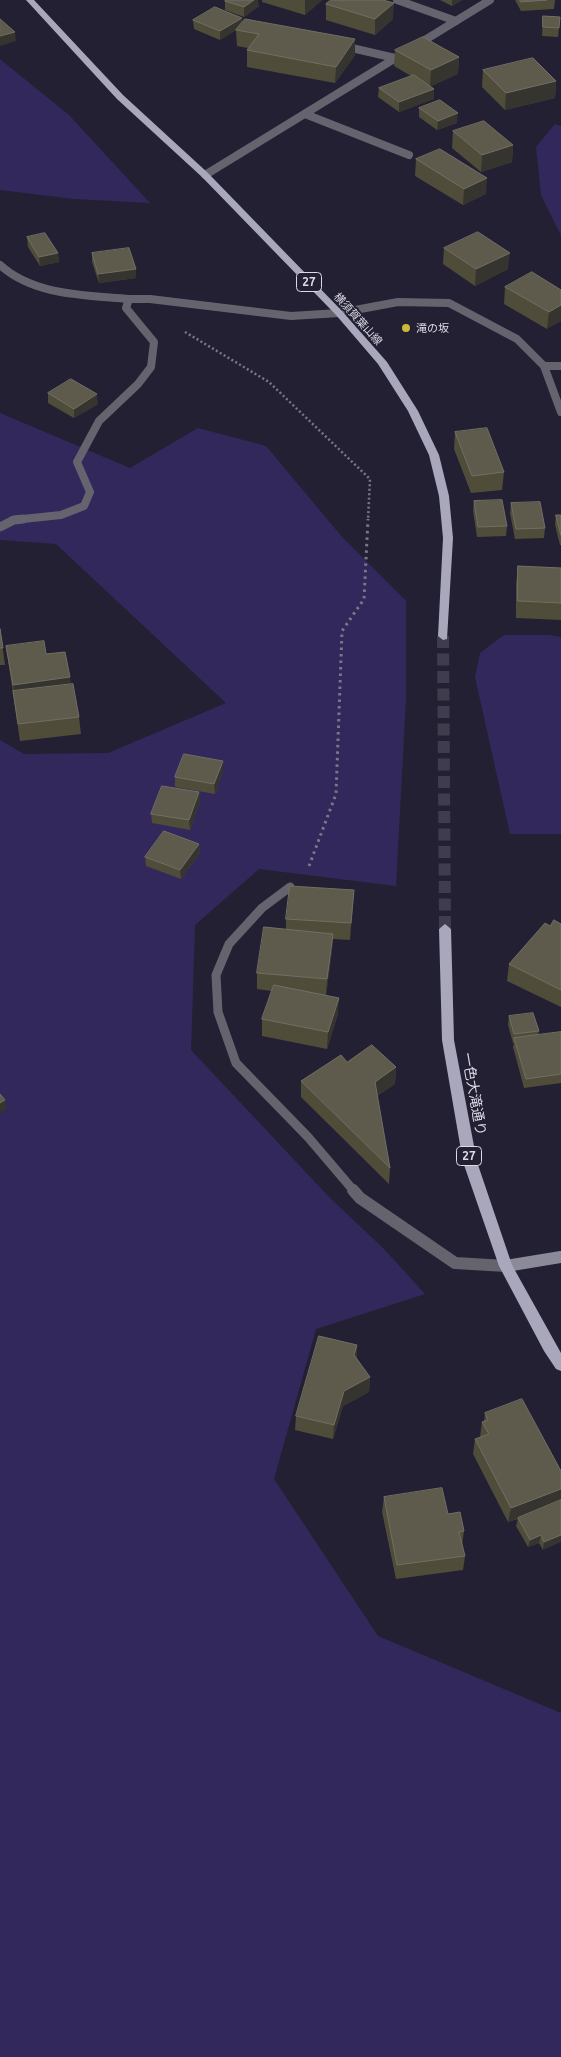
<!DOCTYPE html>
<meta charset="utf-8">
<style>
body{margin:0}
canvas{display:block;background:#222032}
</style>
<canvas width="561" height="2057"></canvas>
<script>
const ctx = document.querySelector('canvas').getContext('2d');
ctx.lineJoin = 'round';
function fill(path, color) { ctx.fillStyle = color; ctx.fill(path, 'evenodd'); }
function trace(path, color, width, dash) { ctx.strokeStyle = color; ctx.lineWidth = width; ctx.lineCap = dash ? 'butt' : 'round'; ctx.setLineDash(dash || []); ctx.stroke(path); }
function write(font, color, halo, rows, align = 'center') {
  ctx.font = font + ' Ubuntu,"Noto Sans JP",sans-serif'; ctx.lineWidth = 4; ctx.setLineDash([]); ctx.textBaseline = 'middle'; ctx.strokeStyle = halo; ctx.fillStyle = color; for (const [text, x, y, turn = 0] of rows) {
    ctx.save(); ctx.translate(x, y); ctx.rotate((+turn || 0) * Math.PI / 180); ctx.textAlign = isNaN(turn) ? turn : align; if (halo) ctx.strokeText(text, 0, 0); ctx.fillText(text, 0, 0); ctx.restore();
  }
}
fill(new Path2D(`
 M 0,59 L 69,115 L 150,203 L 74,199 L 0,190 Z
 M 555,124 L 561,126 L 561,236 L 541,195 L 536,147 Z
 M 0,413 L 130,468 L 198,428 L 266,446 L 343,538 L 406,601 L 406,699 L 396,886 L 259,869 L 195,925 L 191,1050 L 329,1197 L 384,1249 L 425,1294 L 316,1329 L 274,1479 L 378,1636 L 561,1713 L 561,2057 L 0,2057 L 0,740 L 24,754 L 108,753 L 226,703 L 56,544 L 0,540 Z
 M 504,635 L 549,635 L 561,637 L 561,834 L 510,834 L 475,677 L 480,653 Z`), '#33285b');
trace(new Path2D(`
 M 443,636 L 445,929`), '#3e3c4d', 12, [12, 5.5]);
trace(new Path2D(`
 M 185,332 L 269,382 L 370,479 L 368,520`), '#7a7887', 2.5, [2, 2.5]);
trace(new Path2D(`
 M 309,866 L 336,794 L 342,631 L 364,599 L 368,519`), '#7a7887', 3, [2.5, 4]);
trace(new Path2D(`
 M 397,0 L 456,21
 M 343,46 L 395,58
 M 305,114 L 409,155
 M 0,265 C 34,296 86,295 129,299`), '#65646e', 8);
trace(new Path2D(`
 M 205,175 L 490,0
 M 544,366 L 561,366
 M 13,520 L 61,515 L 84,506 L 90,492 L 77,462 L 99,421 L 138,384 L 151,367 L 154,342 L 126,308 L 129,299 L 150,299 L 291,316 L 339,313 L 398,302 L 449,303 L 517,339 L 544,366 L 561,412`), '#65646e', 8);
trace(new Path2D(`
 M 0,527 L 14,520 L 23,519
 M 290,887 L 262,908 L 229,944 L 216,975 L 218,1012 L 236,1063 L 308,1137 L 354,1191`), '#65646e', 9);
trace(new Path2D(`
 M 353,1190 L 360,1198 L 455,1263 L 506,1266`), '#65646e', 12);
trace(new Path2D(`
 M 506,1266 L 561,1257`), '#8b8a99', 12);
fill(new Path2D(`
 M 26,0 L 34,0 L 123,95 L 208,173 L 342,311 L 387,362 L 418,411 L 439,455 L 449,496 L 453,538 L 447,639 L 443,640 L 438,636 L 443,538 L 439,496 L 429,455 L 408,411 L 378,364 L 336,315 L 202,177 L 117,99 Z
 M 445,924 L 451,929 L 454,1040 L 477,1162 L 512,1265 L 561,1353 L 561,1371 L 556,1369 L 544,1351 L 499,1266 L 463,1162 L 442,1040 L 439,929 Z`), '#a9a7bb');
fill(new Path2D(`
 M 262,0 L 322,0 L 305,15 L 262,2 Z
 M 440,0 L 462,0 L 452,6 Z
 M 515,0 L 555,0 L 554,9 L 521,11 Z
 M 225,1 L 259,6 L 244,17 L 225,10 Z
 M 326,4 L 393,19 L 375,35 L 326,20 Z
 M 543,16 L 560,17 L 558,37 L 542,36 Z
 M 242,18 L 242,23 L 355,55 L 335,83 L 247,67 L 247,50 L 248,48 L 237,46 L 236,30 L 220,40 L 194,29 L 193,20 Z
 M 395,50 L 459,57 L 458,74 L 430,86 L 434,89 L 434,99 L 399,112 L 378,97 L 379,88 L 411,76 L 394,66 Z
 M 483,70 L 556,81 L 555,98 L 505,110 L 482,87 Z
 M 419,108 L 457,123 L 437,130 L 419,117 Z
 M 453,131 L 513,145 L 512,162 L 481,172 L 452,148 Z
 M 416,159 L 486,194 L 463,205 L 415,176 Z
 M 27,237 L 58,253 L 59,262 L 40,266 L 28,247 Z
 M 444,248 L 508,269 L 475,286 L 443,264 Z
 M 92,253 L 136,269 L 136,278 L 99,283 L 92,262 Z
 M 505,287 L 561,290 L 547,329 L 504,304 Z
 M 48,393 L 98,404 L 74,418 L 48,403 Z
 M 455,432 L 504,472 L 502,490 L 471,493 L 454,449 Z
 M 474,501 L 507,526 L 506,536 L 477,537 L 473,511 Z
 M 511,503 L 545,528 L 544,538 L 515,539 L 510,513 Z
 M 556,515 L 561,515 L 561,545 L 560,545 L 555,525 Z
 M 518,566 L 561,568 L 561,620 L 516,618 L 516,584 Z
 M 0,629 L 5,665 L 0,665 Z
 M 6,646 L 46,654 L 70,677 L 70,684 L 79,717 L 81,734 L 20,741 Z
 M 223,761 L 223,771 L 215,794 L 175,787 L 175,777 Z
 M 199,792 L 200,802 L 190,830 L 152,823 L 151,814 Z
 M 199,844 L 200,853 L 181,879 L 146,866 L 145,857 Z
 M 354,890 L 350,940 L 333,939 L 332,950 L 326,995 L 338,1014 L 327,1049 L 262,1036 L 262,1019 L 272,991 L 257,989 L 257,973 L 286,929 L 286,919 Z
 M 561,924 L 561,1007 L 507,981 L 509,964 L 550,926 Z
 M 509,1016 L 539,1031 L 538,1035 L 561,1032 L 561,1083 L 524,1088 L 513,1047 L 514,1043 L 513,1043 L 508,1025 Z
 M 347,1062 L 396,1067 L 395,1084 L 377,1096 L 390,1168 L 389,1184 L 301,1097 L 301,1081 Z
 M 357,1345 L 357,1359 L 370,1377 L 369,1392 L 343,1406 L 333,1439 L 295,1430 L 296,1416 Z
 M 485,1413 L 561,1471 L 543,1550 L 539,1543 L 528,1547 L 516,1526 L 518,1519 L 508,1522 L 473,1454 L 475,1439 L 480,1437 L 482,1422 L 484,1422 Z
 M 384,1497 L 448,1514 L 464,1531 L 462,1545 L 465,1556 L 463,1570 L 396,1579 L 382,1512 Z`), '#4f4c39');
fill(new Path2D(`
 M 254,0 L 258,0 L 259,6 L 244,17 L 244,7 Z
 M 305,0 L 322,0 L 305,15 Z
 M 452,0 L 462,0 L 452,6 Z
 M 394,3 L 393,19 L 375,35 L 375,19 Z
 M 242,18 L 242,27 L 220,40 L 220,31 Z
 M 15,32 L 16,41 L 0,46 L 0,36 Z
 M 355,39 L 355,55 L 335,83 L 336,67 Z
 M 459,57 L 458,74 L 430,87 L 431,70 Z
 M 556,81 L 555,98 L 505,110 L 506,93 Z
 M 434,89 L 434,99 L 399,112 L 399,102 Z
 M 458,113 L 457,123 L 437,130 L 438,121 Z
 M 513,145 L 512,162 L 481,172 L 482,155 Z
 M 487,178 L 486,194 L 463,205 L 464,189 Z
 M 58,253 L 59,262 L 40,266 L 39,257 Z
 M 510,253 L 508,269 L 475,286 L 476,269 Z
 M 136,269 L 136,278 L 99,283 L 98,274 Z
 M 561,305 L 561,321 L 547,329 L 549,312 Z
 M 97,394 L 98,404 L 74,418 L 74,409 Z
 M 70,677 L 72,695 L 15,702 L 13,685 Z
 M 223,761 L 223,771 L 215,794 L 214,784 Z
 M 199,792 L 200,802 L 190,830 L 189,820 Z
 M 199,844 L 200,853 L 181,879 L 180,870 Z
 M 354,890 L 353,907 L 350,940 L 351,923 Z
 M 333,934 L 332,950 L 326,996 L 327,979 Z
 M 339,998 L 338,1014 L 327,1049 L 328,1032 Z
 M 396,1067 L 395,1084 L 374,1098 L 375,1082 Z
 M 5,1100 L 7,1109 L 0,1113 L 0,1103 Z
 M 357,1345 L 357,1360 L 354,1355 Z
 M 370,1377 L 369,1392 L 343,1406 L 333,1439 L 334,1425 L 344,1391 Z
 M 561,1489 L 561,1502 L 508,1522 L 511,1508 Z
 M 541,1535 L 539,1543 L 528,1547 L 530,1540 Z
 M 561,1535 L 561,1542 L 543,1550 L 544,1542 Z`), '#36342e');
const building = new Path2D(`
 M 227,0 L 254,0 L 244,7 L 225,1 Z
 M 331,0 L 383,0 L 394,3 L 375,19 L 326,4 Z
 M 520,0 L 547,0 L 521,2 Z
 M 215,7 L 242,18 L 220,31 L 193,20 Z
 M 543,16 L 560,17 L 559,28 L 543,27 Z
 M 0,19 L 15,32 L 0,36 Z
 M 245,19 L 355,39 L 336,67 L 247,50 L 259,34 L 236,30 Z
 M 423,37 L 459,57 L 431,70 L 395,50 Z
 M 533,58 L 556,81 L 506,93 L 483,70 Z
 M 414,75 L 434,89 L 399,102 L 379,88 Z
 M 440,100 L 458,113 L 438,121 L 419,108 Z
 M 484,121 L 513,145 L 482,155 L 453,131 Z
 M 440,149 L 487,178 L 464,189 L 416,159 Z
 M 478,232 L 510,253 L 476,269 L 444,248 Z
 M 45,233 L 58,253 L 39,257 L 27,237 Z
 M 129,248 L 136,269 L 98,274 L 92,253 Z
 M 532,272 L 561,290 L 561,305 L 549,312 L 505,287 Z
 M 71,379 L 97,394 L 74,409 L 48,393 Z
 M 487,428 L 504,472 L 472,476 L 455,432 Z
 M 502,500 L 507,526 L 478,527 L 474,501 Z
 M 540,502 L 545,528 L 516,529 L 511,503 Z
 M 556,515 L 561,515 L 561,535 Z
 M 518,566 L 561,568 L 561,603 L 518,601 Z
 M 0,629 L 3,648 L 0,648 Z
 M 44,641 L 46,654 L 65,652 L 70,677 L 13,685 L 6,646 Z
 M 73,684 L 79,717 L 18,724 L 13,691 Z
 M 184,754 L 223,761 L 214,784 L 175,777 Z
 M 162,786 L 199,792 L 189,820 L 151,814 Z
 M 164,831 L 199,844 L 180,870 L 145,857 Z
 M 290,886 L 354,890 L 351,923 L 286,919 Z
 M 554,920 L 561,924 L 561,990 L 509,964 L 545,923 L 550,926 Z
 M 264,927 L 333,934 L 327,979 L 257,973 Z
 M 274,985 L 339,998 L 328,1032 L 262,1019 Z
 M 533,1013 L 539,1031 L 514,1034 L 509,1016 Z
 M 561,1032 L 561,1074 L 526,1079 L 514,1038 Z
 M 372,1045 L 396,1067 L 375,1082 L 390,1168 L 301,1081 L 341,1055 L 347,1062 Z
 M 0,1094 L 5,1100 L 0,1103 Z
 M 319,1336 L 357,1345 L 354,1355 L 370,1377 L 344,1391 L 334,1425 L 296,1416 Z
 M 522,1399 L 561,1471 L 561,1489 L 511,1508 L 475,1439 L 489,1434 L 482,1422 L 488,1420 L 485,1413 Z
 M 442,1488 L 448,1514 L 460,1512 L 464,1531 L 459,1532 L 465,1556 L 397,1565 L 384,1497 Z
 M 561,1500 L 561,1535 L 544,1542 L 541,1535 L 530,1540 L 518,1518 Z`);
fill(building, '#5e5b4c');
trace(building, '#716f64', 1);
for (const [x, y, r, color] of [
 [406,328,5,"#cdb938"]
]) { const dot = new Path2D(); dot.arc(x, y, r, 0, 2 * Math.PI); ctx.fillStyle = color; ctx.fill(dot); trace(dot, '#222032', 2); }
write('11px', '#dbdae6', '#222032', [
 ["横須賀葉山線",358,319,48]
]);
write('11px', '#dbdae6', '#222032', [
 ["滝の坂",416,328]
], 'left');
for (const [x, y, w] of [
 [309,282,25],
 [469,1156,25]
]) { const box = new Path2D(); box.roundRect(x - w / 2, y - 9.5, w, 19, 4); ctx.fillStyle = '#222032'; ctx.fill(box); trace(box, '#dbdae6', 1); }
write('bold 12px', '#dbdae6', null, [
 ["27",309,282],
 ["27",469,1156]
]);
write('14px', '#dbdae6', '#222032', [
 ["一色大滝通り",474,1094,80]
]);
</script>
